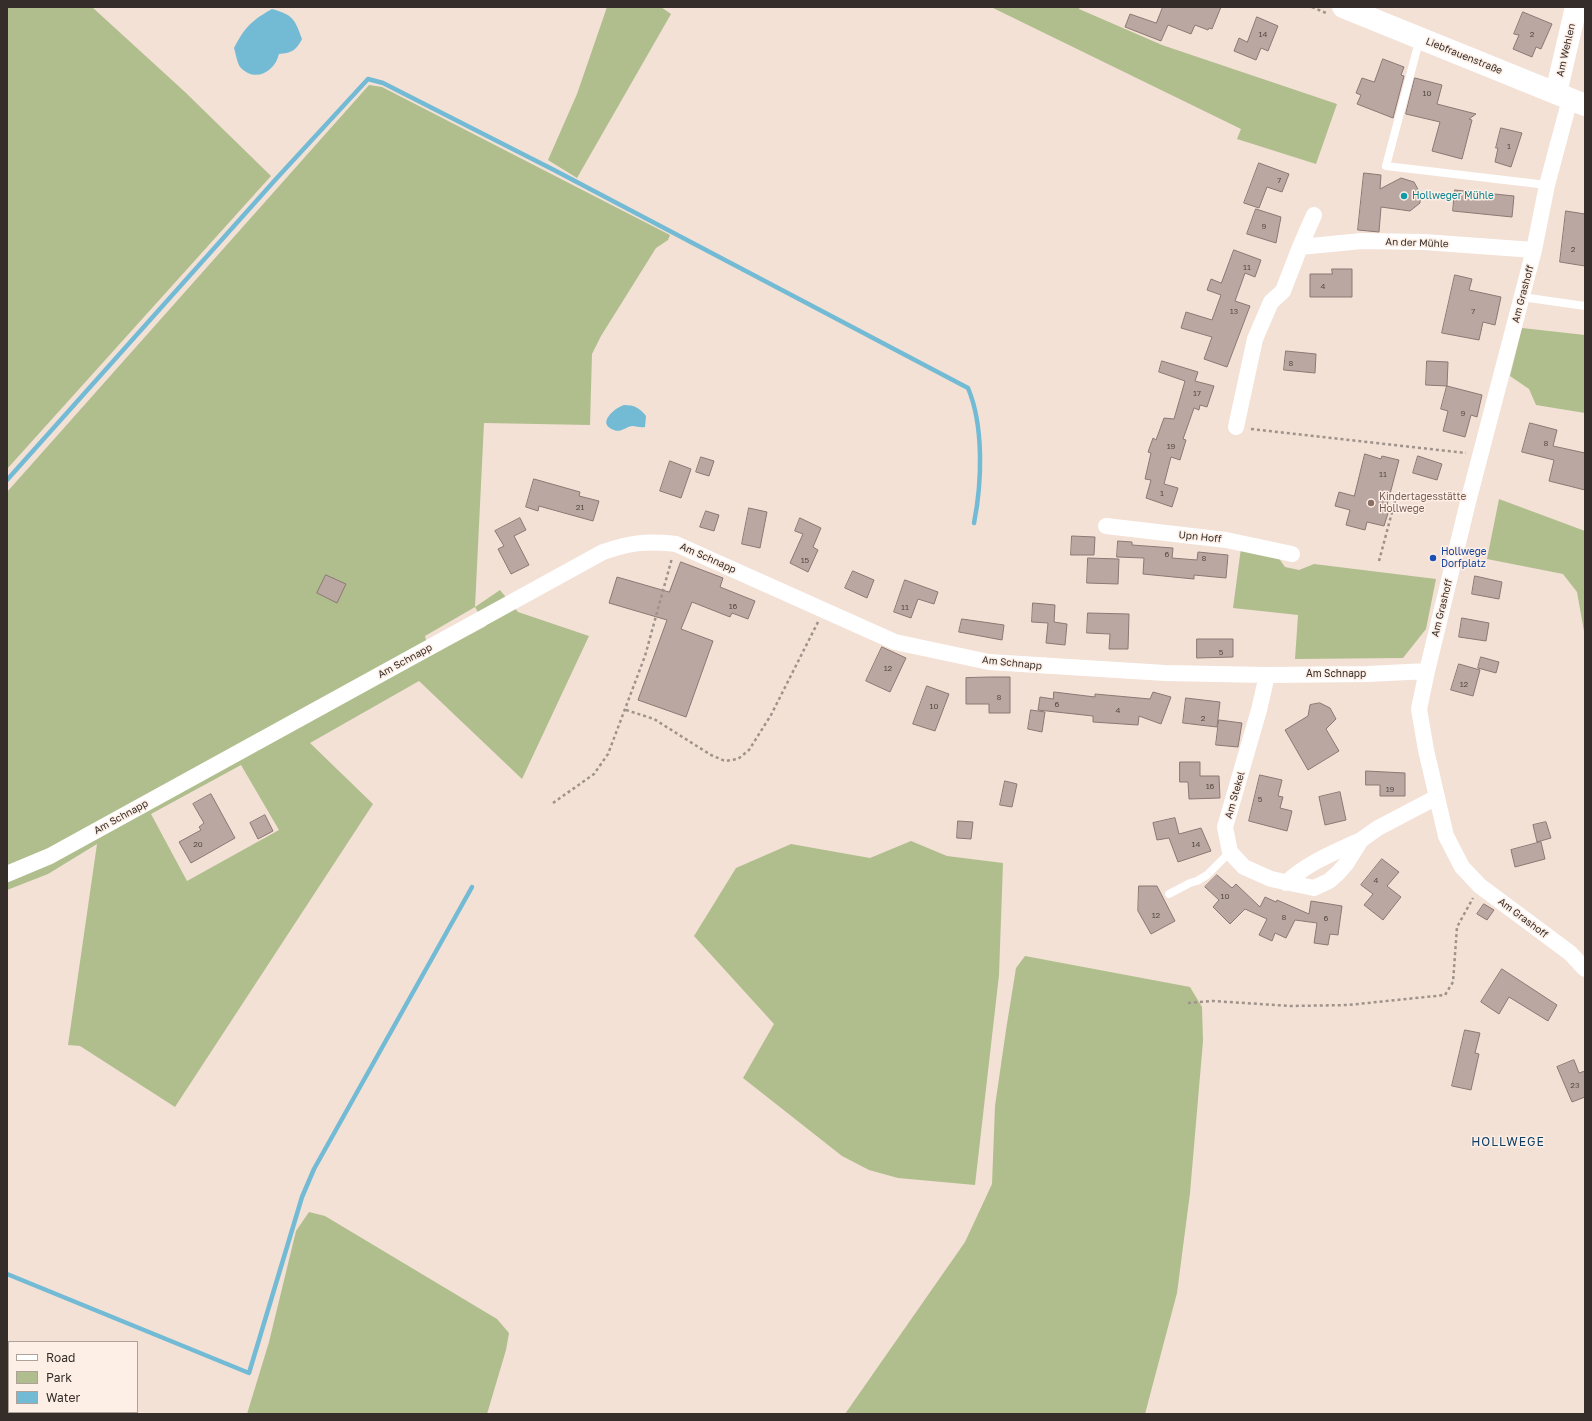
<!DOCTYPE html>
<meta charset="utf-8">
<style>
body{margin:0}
#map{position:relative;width:1592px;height:1421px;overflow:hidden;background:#f3e1d6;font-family:"Golos Text",sans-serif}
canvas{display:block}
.frame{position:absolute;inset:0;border:8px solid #342d29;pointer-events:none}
.legend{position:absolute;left:8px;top:1341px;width:130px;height:72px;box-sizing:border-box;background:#feefe6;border:1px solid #ada19a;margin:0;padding:5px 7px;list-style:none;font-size:12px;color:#342d29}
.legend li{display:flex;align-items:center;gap:8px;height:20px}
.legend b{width:20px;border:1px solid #ada19a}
</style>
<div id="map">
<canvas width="1592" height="1421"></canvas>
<div class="frame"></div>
<ul class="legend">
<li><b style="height:5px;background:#fff"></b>Road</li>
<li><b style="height:11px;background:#b0be8d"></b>Park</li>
<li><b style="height:11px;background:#73bbd5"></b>Water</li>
</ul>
</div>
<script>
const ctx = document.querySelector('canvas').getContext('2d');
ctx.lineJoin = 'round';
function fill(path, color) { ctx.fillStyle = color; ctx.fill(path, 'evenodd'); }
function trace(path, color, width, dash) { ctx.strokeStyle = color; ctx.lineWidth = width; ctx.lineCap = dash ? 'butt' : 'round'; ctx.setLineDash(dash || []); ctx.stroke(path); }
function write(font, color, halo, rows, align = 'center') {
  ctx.font = font + ' "Golos Text",sans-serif'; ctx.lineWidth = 3; ctx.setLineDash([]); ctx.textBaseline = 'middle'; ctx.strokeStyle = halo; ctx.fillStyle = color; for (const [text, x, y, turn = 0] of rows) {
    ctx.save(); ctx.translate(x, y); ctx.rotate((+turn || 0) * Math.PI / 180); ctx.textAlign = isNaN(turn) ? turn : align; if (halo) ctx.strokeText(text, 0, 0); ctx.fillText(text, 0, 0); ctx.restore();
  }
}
fill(new Path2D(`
 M 7,7 L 92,7 L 185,92 L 271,176 L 7,469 Z
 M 607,7 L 661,7 L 671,14 L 577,178 L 548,160 L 577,94 Z
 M 991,7 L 1080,7 L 1079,9 L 1162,45 L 1337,104 L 1316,164 L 1237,139 L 1241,129 Z
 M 369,85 L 382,87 L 670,235 L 668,240 L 656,248 L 601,336 L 592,354 L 590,425 L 484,423 L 475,607 L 500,590 L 518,612 L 589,636 L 522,779 L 419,681 L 310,743 L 373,804 L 175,1107 L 80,1046 L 68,1045 L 97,844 L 48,874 L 7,890 L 7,492 ZM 475,607 L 486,626 L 430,656 L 425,636 ZM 241,765 L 279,830 L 187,881 L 151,814 Z
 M 1522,328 L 1585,335 L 1585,413 L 1536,405 L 1529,389 L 1510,376 Z
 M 1499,499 L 1585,531 L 1585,637 L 1577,592 L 1563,574 L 1487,559 Z
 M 1241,548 L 1278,557 L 1285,567 L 1299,570 L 1314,564 L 1436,579 L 1426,629 L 1403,658 L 1295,659 L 1298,615 L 1233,608 Z
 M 911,841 L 947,856 L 1003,863 L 999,975 L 975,1185 L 898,1178 L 869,1170 L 842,1156 L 743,1078 L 774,1024 L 694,936 L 736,868 L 791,844 L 870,858 Z
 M 1025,956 L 1190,987 L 1202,1007 L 1203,1041 L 1190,1193 L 1177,1293 L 1145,1414 L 845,1414 L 965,1242 L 992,1184 L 995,1106 L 1006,1030 L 1016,968 Z
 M 309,1212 L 325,1216 L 497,1319 L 509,1333 L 506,1350 L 487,1414 L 247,1414 L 269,1342 L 296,1231 Z`), '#b0be8d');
fill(new Path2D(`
 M 272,9 C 293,15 295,19 302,39 C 296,51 291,53 279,54 C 275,71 256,83 241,68 C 237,64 236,54 234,48 C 245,27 252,20 272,9 Z
 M 624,405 C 634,405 640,408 646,416 L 645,427 C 640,428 637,426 632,426 C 625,427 621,433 614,430 C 596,424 614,408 624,405 Z`), '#73bbd5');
trace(new Path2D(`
 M 7,480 L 276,179 L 368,79 L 383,83 L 554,170 L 968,388 C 984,426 982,483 974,523
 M 7,1274 L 249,1373 L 302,1197 L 314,1169 L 472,887`), '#73bbd5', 4.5);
const building = new Path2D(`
 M 1163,7 L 1221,7 L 1212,29 L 1209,28 L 1208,30 L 1195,25 L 1191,34 L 1168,25 L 1161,41 L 1125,27 L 1130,14 L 1156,23 Z
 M 1523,12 L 1552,24 L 1541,49 L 1536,47 L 1532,57 L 1513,49 L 1519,35 L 1514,34 Z
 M 1257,17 L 1278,26 L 1268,51 L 1261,48 L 1256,60 L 1234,51 L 1239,38 L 1247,42 Z
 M 1383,59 L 1404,67 L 1401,75 L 1404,76 L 1393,118 L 1357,104 L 1361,95 L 1356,93 L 1362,78 L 1374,82 Z
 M 1415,78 L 1442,85 L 1437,104 L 1476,114 L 1469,119 L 1472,120 L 1462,159 L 1432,151 L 1440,122 L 1406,114 Z
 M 1501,128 L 1522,133 L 1511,167 L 1495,162 L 1498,148 L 1496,148 Z
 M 1259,163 L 1289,174 L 1282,192 L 1267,187 L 1259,208 L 1244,203 Z
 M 1364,173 L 1381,175 L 1380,189 L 1401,178 L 1414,182 L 1420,193 L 1420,203 L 1410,211 L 1381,207 L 1379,232 L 1358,230 Z
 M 1455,190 L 1514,196 L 1512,217 L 1453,211 Z
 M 1256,209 L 1281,217 L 1276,243 L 1247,234 Z
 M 1566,211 L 1585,214 L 1585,266 L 1560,262 Z
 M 1234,250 L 1261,260 L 1255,277 L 1245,273 L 1235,301 L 1250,306 L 1227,367 L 1204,359 L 1212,337 L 1181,328 L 1186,312 L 1212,320 L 1221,295 L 1207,290 L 1211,279 L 1221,283 Z
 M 1332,269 L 1352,269 L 1352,297 L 1310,297 L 1310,274 L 1332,274 Z
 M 1455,275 L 1472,279 L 1469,290 L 1501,297 L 1495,325 L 1483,322 L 1479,340 L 1442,333 Z
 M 1286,351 L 1316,354 L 1315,373 L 1284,370 Z
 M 1162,361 L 1198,372 L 1195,381 L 1214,386 L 1207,407 L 1200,405 L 1199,410 L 1194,408 L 1183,439 L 1186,440 L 1180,460 L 1171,457 L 1164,484 L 1178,488 L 1172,507 L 1146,498 L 1151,480 L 1145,479 L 1151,453 L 1148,452 L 1153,438 L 1156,440 L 1164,418 L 1174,419 L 1185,381 L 1159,372 Z
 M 1427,361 L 1448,362 L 1447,386 L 1426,385 Z
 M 1447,386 L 1482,395 L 1477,417 L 1471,415 L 1465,437 L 1443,431 L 1448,411 L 1441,409 Z
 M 1530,423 L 1557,430 L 1553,446 L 1585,453 L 1585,490 L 1549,481 L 1554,460 L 1522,452 Z
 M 1365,454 L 1381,459 L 1382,456 L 1399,460 L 1386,509 L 1389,510 L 1384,526 L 1367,522 L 1365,530 L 1346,525 L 1350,510 L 1335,506 L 1339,492 L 1354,496 Z
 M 1418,456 L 1442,464 L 1437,480 L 1413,473 Z
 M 701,457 L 714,461 L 709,476 L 696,472 Z
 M 670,461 L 691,469 L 681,498 L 660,491 Z
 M 534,479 L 580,492 L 579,496 L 599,501 L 593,521 L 539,506 L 538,511 L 526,507 Z
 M 749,508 L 767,512 L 760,548 L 742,544 Z
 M 706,511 L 719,515 L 714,531 L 700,527 Z
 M 520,518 L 526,530 L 514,536 L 529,565 L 511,574 L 498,549 L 504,546 L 495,531 Z
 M 800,518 L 821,528 L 813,547 L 818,550 L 808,572 L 790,563 L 803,534 L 795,531 Z
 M 1072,536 L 1095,537 L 1094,555 L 1071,555 Z
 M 1118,541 L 1132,542 L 1132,545 L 1173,548 L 1172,558 L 1197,560 L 1198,552 L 1228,555 L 1226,578 L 1194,575 L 1194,579 L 1143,574 L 1144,558 L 1117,557 Z
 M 1088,558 L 1119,559 L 1118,584 L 1087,583 Z
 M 681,562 L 723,578 L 720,587 L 755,601 L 748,619 L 732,613 L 730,617 L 692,602 L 681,629 L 713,641 L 686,717 L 638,700 L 667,620 L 609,603 L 617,577 L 669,592 Z
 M 853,571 L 874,580 L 867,598 L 845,588 Z
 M 326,575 L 346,584 L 337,603 L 317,593 Z
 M 1475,576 L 1502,582 L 1499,599 L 1472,594 Z
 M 905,580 L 938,592 L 934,604 L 918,599 L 911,618 L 894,612 Z
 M 1033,603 L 1055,605 L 1054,622 L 1067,624 L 1065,645 L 1046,643 L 1048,623 L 1032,622 Z
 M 1088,613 L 1129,614 L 1128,649 L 1109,649 L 1110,634 L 1087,633 Z
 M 1462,618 L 1489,623 L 1486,641 L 1459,637 Z
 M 962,619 L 1004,625 L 1002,640 L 959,632 Z
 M 1197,639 L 1233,639 L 1233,657 L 1197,658 Z
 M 882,647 L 906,658 L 890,692 L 866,681 Z
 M 1481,657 L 1499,662 L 1496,673 L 1478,668 Z
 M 1459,664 L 1480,670 L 1473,696 L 1451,690 Z
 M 991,677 L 1010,677 L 1010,713 L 989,713 L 989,704 L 966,704 L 966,678 Z
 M 927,686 L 949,694 L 935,731 L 913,724 Z
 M 1054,692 L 1095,697 L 1095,694 L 1150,699 L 1153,692 L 1171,697 L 1161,724 L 1139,716 L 1138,725 L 1093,722 L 1093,716 L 1038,710 L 1040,697 L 1053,699 Z
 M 1186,698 L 1220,702 L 1217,727 L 1183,723 Z
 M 1320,703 L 1330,708 L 1336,719 L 1326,729 L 1339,751 L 1308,770 L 1285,730 L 1308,716 L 1310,705 Z
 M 1031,710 L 1045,712 L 1042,732 L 1028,729 Z
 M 1219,720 L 1242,723 L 1238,747 L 1216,745 Z
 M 1180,762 L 1200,762 L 1200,776 L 1219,776 L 1220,798 L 1189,799 L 1188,782 L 1180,782 Z
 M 1366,771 L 1405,773 L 1405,796 L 1380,796 L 1380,785 L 1366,785 Z
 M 1260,775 L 1282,780 L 1278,796 L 1283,797 L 1280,808 L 1292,811 L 1287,831 L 1249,821 Z
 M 1005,781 L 1017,784 L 1012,807 L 1000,805 Z
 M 1340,792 L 1346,820 L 1325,825 L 1319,797 Z
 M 211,794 L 235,838 L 191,863 L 179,842 L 201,830 L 199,827 L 204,823 L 193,804 Z
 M 265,815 L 273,831 L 258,839 L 250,823 Z
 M 1175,818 L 1179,834 L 1201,828 L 1211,851 L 1178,862 L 1169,838 L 1157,840 L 1153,823 Z
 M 958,821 L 973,822 L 971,839 L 957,838 Z
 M 1546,822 L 1551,838 L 1537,842 L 1533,825 Z
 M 1541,842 L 1545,859 L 1515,867 L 1511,850 Z
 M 1382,859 L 1399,872 L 1387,886 L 1401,897 L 1383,920 L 1364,905 L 1373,894 L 1361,885 Z
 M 1217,875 L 1232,888 L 1236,884 L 1260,907 L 1265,897 L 1276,902 L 1277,900 L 1309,914 L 1311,901 L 1342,906 L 1338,935 L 1330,934 L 1328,945 L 1314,943 L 1317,923 L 1295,920 L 1286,938 L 1275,933 L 1272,941 L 1259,935 L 1267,919 L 1245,909 L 1230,924 L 1213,907 L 1219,900 L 1205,887 Z
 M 1139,886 L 1157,886 L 1175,921 L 1151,934 L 1138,911 Z
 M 1484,904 L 1494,910 L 1487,920 L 1477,914 Z
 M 1502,969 L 1557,1005 L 1548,1021 L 1509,997 L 1499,1014 L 1481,1002 Z
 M 1465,1030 L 1480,1033 L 1475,1053 L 1479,1054 L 1471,1090 L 1452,1086 Z
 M 1574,1060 L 1579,1073 L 1585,1071 L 1585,1097 L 1572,1102 L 1557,1067 Z`);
fill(building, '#bba7a2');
trace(building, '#8b7873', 1);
trace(new Path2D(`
 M 1312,7 L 1326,13
 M 1251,429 L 1466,453
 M 1379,561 L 1395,501
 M 626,710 L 654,719 L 711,755 L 725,761 L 738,759 L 749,750 L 771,715 L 818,622
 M 553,803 L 594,774 L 608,754 L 645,656 L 672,558
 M 1188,1003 L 1213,1001 L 1291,1006 L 1348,1005 L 1445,995 L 1453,982 L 1457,927 L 1473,898`), '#9f928a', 2.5, [3, 3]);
trace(new Path2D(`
 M 1421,39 L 1417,49 L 1386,166 L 1547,185
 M 1522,297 L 1585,306
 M 1169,894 L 1190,883 L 1197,881 L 1207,875 L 1230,852`), '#fff', 8);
trace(new Path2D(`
 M 1570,99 L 1547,185 L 1534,250 L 1468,502 L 1427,671 L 1419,709 L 1426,750 L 1446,836 L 1462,867 L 1480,886 L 1570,953 L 1585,969
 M 1300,247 L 1314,215
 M 1236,427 L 1255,339 L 1271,302 L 1283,291 L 1300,247 L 1362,241 L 1424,242 L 1534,250
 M 1106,526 L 1226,540 L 1292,554
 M 1267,675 L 1259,710 L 1225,827 L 1230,852 L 1244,867 L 1271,879 L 1314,888 L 1329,881 L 1338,873 L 1346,864 L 1361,840 L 1378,828 L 1437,797
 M 7,874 L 50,856 L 603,552 C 633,542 645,541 676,544 L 895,642 L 989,662 L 1165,673 L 1267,675 L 1368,674 L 1427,671
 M 1286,883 C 1307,863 1335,852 1361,840`), '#fff', 16);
trace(new Path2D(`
 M 1343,7 L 1585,105
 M 1556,93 L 1576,7`), '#fff', 22);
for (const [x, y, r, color] of [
 [1404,196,4,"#0f9aa8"],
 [1371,503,4,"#8d6e63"],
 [1433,558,4,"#1a4fb4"]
]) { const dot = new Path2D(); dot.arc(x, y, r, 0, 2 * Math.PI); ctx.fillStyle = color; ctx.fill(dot); trace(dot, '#feefe6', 1.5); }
write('8px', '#564c47', null, [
 ["14",1263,34],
 ["2",1532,34],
 ["10",1427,93],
 ["1",1509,146],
 ["7",1279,180],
 ["9",1264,226],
 ["2",1573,249],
 ["11",1247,267],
 ["4",1323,286],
 ["13",1234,311],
 ["7",1473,311],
 ["8",1291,363],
 ["17",1197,393],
 ["9",1463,413],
 ["8",1546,443],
 ["19",1171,446],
 ["11",1383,474],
 ["1",1162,493],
 ["21",580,507],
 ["6",1167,554],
 ["8",1204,558],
 ["15",805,560],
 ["16",733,606],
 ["11",905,607],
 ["5",1221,652],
 ["12",888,668],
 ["12",1464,684],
 ["8",999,697],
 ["6",1057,704],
 ["10",934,706],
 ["4",1118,710],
 ["2",1203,718],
 ["16",1210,786],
 ["19",1390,789],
 ["5",1260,799],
 ["20",198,844],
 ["14",1196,844],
 ["4",1376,880],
 ["10",1225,896],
 ["12",1156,915],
 ["8",1284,917],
 ["6",1326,918],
 ["23",1575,1085]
]);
write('10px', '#342d29', '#feefe6', [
 ["Am Wehlen",1566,50,-77],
 ["Liebfrauenstraße",1464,56,22],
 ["An der Mühle",1417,243,2],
 ["Am Grashoff",1523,294,-75],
 ["Upn Hoff",1200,537,6],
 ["Am Schnapp",708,558,24],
 ["Am Grashoff",1442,608,-76],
 ["Am Schnapp",405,661,-29],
 ["Am Schnapp",1012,663,6],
 ["Am Schnapp",1336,674],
 ["Am Stekel",1235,795,-74],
 ["Am Schnapp",121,817,-29],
 ["Am Grashoff",1523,918,37]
]);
write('10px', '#0d838f', '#feefe6', [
 ["Hollweger Mühle",1412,196]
], 'left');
write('10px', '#785e54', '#feefe6', [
 ["Kindertagesstätte",1379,497],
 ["Hollwege",1379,509]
], 'left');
write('10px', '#164399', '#feefe6', [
 ["Hollwege",1441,552],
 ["Dorfplatz",1441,564]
], 'left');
ctx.letterSpacing = '1px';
write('12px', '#114065', '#feefe6', [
 ["HOLLWEGE",1508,1142]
]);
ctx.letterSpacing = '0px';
</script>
